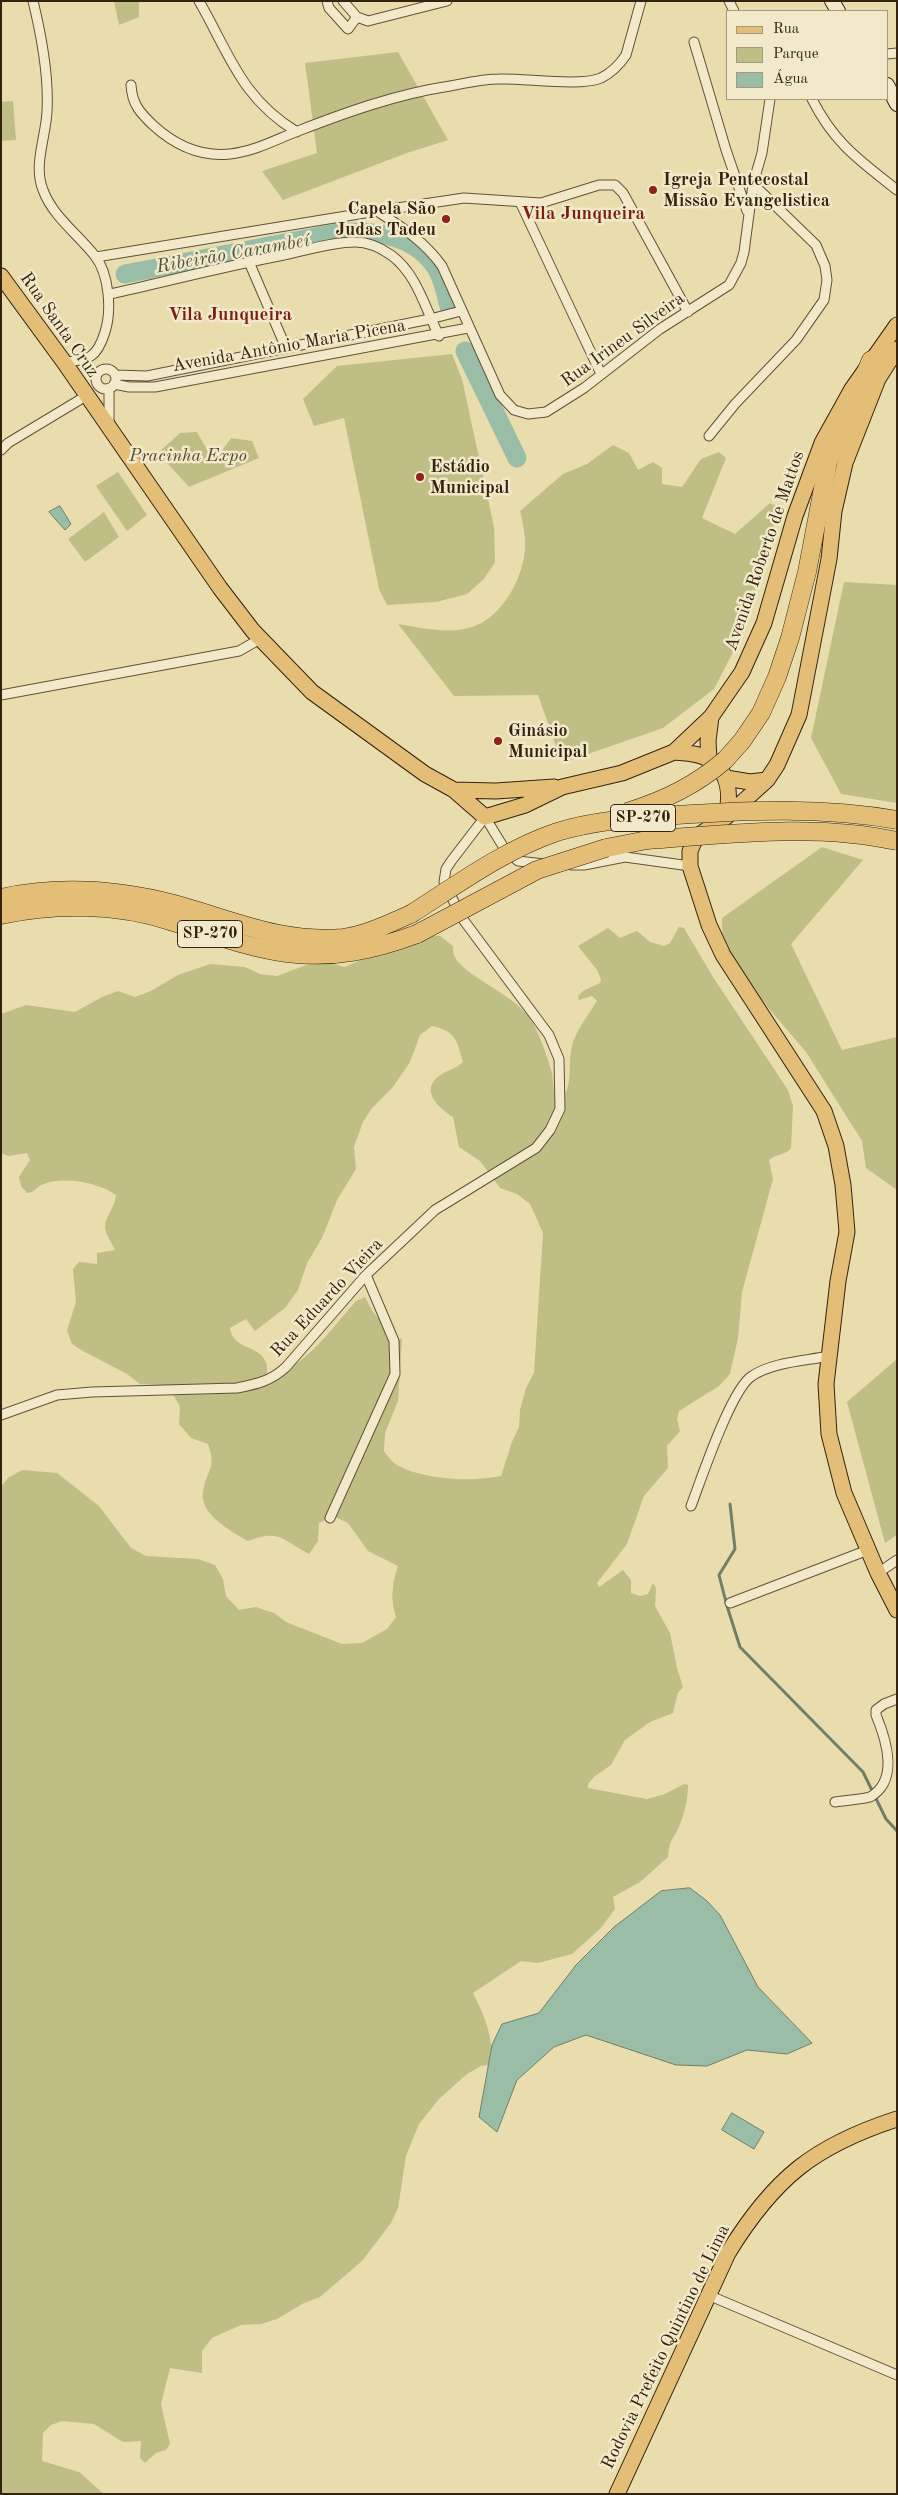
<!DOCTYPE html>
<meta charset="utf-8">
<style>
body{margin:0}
#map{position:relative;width:898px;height:2495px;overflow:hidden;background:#e9ddae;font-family:"Old Standard TT",serif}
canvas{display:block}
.frame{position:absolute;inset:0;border:2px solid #34230f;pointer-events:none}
.legend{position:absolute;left:726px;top:10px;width:162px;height:90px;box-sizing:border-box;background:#f1e9ca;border:1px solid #a59a7f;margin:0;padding:6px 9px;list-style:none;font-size:15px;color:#34230f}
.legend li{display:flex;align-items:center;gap:10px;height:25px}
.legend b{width:25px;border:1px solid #a59a7f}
</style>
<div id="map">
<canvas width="898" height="2495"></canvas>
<div class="frame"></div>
<ul class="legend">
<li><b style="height:6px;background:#e4be77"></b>Rua</li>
<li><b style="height:14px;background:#bfbe85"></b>Parque</li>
<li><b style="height:14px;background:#99bda6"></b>Água</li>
</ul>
</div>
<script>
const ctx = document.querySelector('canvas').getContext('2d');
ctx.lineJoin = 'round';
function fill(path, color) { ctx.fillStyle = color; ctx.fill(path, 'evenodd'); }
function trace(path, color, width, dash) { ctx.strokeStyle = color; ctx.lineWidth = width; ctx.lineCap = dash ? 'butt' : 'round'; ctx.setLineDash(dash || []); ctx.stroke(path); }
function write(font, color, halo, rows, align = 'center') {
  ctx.font = font + ' "Old Standard TT",serif'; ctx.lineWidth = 5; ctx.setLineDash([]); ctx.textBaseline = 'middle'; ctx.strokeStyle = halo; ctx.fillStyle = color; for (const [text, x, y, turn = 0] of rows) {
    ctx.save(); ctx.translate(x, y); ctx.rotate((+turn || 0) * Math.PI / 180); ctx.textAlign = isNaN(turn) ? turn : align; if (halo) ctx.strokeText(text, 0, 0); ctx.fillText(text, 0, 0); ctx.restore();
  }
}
fill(new Path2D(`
 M 114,1 L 139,1 L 139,17 L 119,25 Z
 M 398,52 L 448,140 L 407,153 L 283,200 L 262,171 L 317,153 L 305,63 Z
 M 13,101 L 16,140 L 1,141 L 1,102 Z
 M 452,354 L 462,379 L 494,527 L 495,562 L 484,579 L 467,594 L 436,602 L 387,605 L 379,589 L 344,418 L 314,426 L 303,399 L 337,366 Z
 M 197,432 L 214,462 L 231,438 L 252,441 L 259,458 L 189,487 L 158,453 L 180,433 Z
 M 613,445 L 629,453 L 638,470 L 653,462 L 662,468 L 662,484 L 682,487 L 701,459 L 719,452 L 726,458 L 702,518 L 735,534 L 770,503 L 785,510 L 772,528 L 745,629 L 714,689 L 663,728 L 562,763 L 538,695 L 454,696 L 398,624 C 422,628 451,635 475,626 C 503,615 523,578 525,549 C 526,537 523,523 520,511 L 563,474 L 587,464 Z
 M 118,472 L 147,515 L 127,531 L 96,486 Z
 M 104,512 L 119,537 L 85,562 L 68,539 Z
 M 844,582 L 897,585 L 897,803 L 841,794 L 811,738 Z
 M 822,847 L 863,860 L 791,944 L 842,1050 L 897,1037 L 897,1190 L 866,1168 L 862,1141 L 806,1052 L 723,955 L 722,918 Z
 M 679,927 L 684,928 L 713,977 L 788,1090 L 793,1106 L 791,1148 C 786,1155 776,1154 769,1160 L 773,1179 L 742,1292 L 738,1338 L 730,1374 L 719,1386 L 679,1411 L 677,1419 L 680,1431 L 667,1446 L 668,1468 L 644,1496 L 627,1544 L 597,1583 L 599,1587 L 623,1570 L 631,1580 L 631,1593 L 640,1596 L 648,1594 L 653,1583 L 656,1588 L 655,1606 L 670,1633 L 677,1668 L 683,1687 L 678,1693 L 673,1713 L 650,1722 L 625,1740 L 611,1765 L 595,1776 L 588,1784 L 588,1788 L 647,1799 L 665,1794 L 684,1784 L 688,1785 C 688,1799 685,1811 680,1824 C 674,1841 670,1835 668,1857 L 640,1882 L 613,1897 L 615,1909 L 600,1929 L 572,1954 L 538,1963 L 521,1961 L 473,1993 C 485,2017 494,2038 491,2065 L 481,2066 L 467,2074 L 439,2099 L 419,2124 L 406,2156 L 398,2208 L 391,2223 L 362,2261 L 320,2297 L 304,2303 L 277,2319 L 261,2324 L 241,2325 L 212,2338 L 202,2351 L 202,2373 L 170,2368 L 161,2404 L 170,2444 L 166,2450 L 156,2453 L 145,2463 L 140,2458 L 141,2441 L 123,2442 L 94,2424 L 62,2421 L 51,2425 L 43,2433 L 42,2461 L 79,2472 L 104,2494 L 1,2494 L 1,1487 L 8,1478 L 22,1470 L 57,1473 L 99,1506 L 131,1548 L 146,1556 L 198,1559 L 215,1565 L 223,1579 L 226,1596 L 239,1610 L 256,1607 L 274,1613 L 286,1622 L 342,1644 L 362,1643 L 387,1629 L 396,1617 C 390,1598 392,1585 398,1566 L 368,1551 L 348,1523 L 333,1516 L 319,1523 L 318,1541 L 309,1554 C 282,1540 280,1529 248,1541 C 232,1532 199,1514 203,1492 C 207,1468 217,1469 208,1444 L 191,1438 L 179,1424 L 180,1406 L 172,1393 L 157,1385 L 140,1384 L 127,1374 L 83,1351 L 72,1344 L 67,1330 L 76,1302 L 73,1269 L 79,1262 L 97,1264 L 97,1253 L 115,1250 C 112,1243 105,1234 105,1227 C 105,1217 115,1207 116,1195 C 100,1183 63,1176 44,1184 C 37,1186 34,1193 27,1193 L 21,1186 L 19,1177 L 30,1160 L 27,1153 L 9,1156 L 1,1153 L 1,1014 L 26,1005 L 75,1012 L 102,997 L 118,991 L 135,997 L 151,991 L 178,975 L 210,964 L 245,967 L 260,974 L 277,976 L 309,964 L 326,961 L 344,967 L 359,961 L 387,937 L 405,934 L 440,936 L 453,946 C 453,949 453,954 455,957 C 463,975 514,995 529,1017 C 539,1031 547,1056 552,1073 C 554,1083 552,1094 559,1102 C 575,1085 567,1066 572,1046 C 576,1030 589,1014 597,1001 L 592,996 L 579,1000 L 578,996 L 583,991 L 600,983 L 601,979 L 597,970 L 578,946 L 608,928 L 620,938 L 637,931 L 650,942 L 664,946 L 670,943 ZM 432,1026 C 456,1031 457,1041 463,1062 C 456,1069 447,1070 439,1076 C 419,1091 440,1109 453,1117 L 459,1147 L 480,1161 L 500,1188 L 517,1194 L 530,1204 L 543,1233 L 534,1373 L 526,1388 L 520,1410 L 519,1427 L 512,1442 L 501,1476 C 472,1482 423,1480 397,1465 C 392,1462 387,1455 384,1451 L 385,1433 L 398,1401 L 402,1338 L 397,1340 L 373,1312 L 365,1297 L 356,1301 C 331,1329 308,1364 271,1377 L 267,1373 C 267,1370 267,1365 266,1362 C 258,1344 233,1350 230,1328 L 246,1319 L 255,1331 L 285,1308 L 298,1290 L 307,1263 L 322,1238 L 337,1200 L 356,1169 L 354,1147 L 363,1122 L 372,1108 L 393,1087 L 410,1062 L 420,1035 Z
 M 897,1359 L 897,1535 L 885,1543 L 847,1402 Z`), '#bfbe85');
const water = new Path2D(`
 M 60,506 L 71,524 L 65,530 L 49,512 Z
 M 690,1888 L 707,1901 L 720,1915 L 758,1987 L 812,2043 L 787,2054 L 747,2050 L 707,2066 L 676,2065 L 586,2035 L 554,2047 L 517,2080 L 497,2132 L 479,2117 L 492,2045 L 502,2024 L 539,2013 L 576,1965 L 614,1927 L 661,1891 Z
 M 732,2113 L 764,2132 L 754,2149 L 722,2130 Z`);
fill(water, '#99bda6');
trace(water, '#717f6a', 1);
trace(new Path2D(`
 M 730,1504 L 735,1549 L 719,1575 L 727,1606 L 740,1647 L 863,1772 L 886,1819 L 897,1831`), '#717f6a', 3);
trace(new Path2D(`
 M 125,274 L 336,233 C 373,229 419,235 439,273 C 444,284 447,298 450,310
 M 465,351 L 517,458`), '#99bda6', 19);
const street = new Path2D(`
 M 33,1 C 41,34 49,77 47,111 C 46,137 33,165 43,190 C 53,217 78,234 95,256 C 109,274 112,310 105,332 C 97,358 89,360 64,362
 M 199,1 C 230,55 241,98 297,132
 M 327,1 L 329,8 L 348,29 L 357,17
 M 343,1 L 357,17 L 368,21 L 447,1
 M 729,1 L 734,11
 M 694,42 L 726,150 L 747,211
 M 887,54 L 897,53
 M 131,85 C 132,104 140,113 154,126 C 175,145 201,157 230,154 C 255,151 275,140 298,131 C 347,112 397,94 450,86 C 466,83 483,79 499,79 C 525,78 579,87 601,78 C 611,73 620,64 626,55 L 641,1
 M 812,99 C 834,143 859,160 897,190
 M 521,204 L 601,374
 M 377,211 L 464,198 L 541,203 L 599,185 L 615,185 L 623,193 L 688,312
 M 96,257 L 377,211 C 402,227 425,242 442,266 L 500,395 L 514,410 L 528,414 L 546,412 L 584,388 L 660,329 L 729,285 L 741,263 L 744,252 L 753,184 L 762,153 L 770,99
 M 249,262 L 286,348
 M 110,294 C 168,281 226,266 284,255 C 307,250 332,242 355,242 C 368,242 381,248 391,255 C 417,274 425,308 439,336
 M96 379a10 10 0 1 1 20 0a10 10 0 1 1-20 0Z
 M 115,375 L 147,376 L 430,319 L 461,311
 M 114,384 L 129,387 L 155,387 L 468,328
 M 109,424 L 109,388
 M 709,436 L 735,404 L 796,340 L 824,300 L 827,280 L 825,266 L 816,245 L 753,184
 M 1,450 L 8,443 L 86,396
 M 1,695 L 239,651 L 260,639
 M 572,865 L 584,865 L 625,857 L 690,866
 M 1,1415 L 57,1395 L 92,1392 L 237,1388 C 257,1384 271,1381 286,1367 L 366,1275 L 435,1210 L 536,1148 L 550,1130 L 560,1109 L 559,1059 L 549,1035 L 462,918 L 444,882 L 446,869 L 452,860 L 485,817 L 504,848 L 518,861 L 544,864
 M 691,1506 C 701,1480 731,1389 752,1376 C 773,1362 805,1361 829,1356
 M 330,1518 L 395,1374 L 394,1341 L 366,1275
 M 878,1573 L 897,1560
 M 730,1603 L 868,1550
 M 835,1802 C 846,1800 859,1800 870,1797 C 898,1781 888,1744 876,1715 L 876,1710 L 884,1704 L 897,1699
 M 708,2295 L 897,2375`);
const secondary = new Path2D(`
 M 832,1 L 838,11
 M 887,85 L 897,104`);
const primary = new Path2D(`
 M 1,276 L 64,362 L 220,588 L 253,631 L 312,692 L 425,774 L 454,790 L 485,817 L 525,805 L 562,787 L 622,773 L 674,752 L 711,717 L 742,672 L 764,623 L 795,516 L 822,443 L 852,389 L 897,325
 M 897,349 L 878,379 L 845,463 L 834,511 L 829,559 L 799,715 L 777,765 L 767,780 L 726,817 L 696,837 L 690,851 L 690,866 L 709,925 L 723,955 L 824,1111 L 836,1146 L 843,1185 L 847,1232 L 838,1281 L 826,1384 L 829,1434 L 844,1493 L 878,1573 L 897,1610
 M 674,752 C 684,753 699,753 708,759 C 730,771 731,796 726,817
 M 709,759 L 708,741 L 711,717
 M 726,778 L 750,782 L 767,780
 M 454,790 L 496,791 L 554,787
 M 617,2494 L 728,2253 C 774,2178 814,2146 897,2119`);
const highway = new Path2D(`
 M 725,760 L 742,741 L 761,713 L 777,677 L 790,638 L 807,572 L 828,462 L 871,360
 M 606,848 L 647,840
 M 1,898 C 60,885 116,889 174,904 C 233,920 280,943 343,938 C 366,935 390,923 411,914
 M 1,915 C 56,903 117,904 170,921 C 209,932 246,948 287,953 C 332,959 374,950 417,934`);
trace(street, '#615237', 11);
trace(secondary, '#34230f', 16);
trace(primary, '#34230f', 17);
trace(highway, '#34230f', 19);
trace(street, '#f1e9ca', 9);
trace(secondary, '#f1e9ca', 14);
trace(primary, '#e4be77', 15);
trace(highway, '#e4be77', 18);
const highwayBridge = new Path2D(`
 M 627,812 C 665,800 696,785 725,760
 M 647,840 C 729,834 815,823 897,841
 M 411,914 C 458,884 504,850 557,832 C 596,820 636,818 677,815 C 750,810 824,807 897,820
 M 417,934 L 537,870 L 606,848`);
trace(highwayBridge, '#34230f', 19, []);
trace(highwayBridge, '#e4be77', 18);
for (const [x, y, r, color] of [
 [653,190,5,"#8f2418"],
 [446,219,5,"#8f2418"],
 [420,477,5,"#8f2418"],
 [498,741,5,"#8f2418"]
]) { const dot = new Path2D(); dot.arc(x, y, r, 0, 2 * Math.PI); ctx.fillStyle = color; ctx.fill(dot); trace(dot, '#f1e9ca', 2); }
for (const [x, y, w] of [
 [643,818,65],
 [210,934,65]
]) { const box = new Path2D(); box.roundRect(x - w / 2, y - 13.5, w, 27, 4); ctx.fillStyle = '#f1e9ca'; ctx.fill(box); trace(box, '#34230f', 1); }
write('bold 16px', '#34230f', null, [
 ["SP-270",643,818],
 ["SP-270",210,934]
]);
write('bold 18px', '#34230f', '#f1e9ca', [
 ["Igreja Pentecostal",663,180],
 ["Missão Evangelistica",663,201],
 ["Capela São",436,209,"right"],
 ["Judas Tadeu",436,230,"right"],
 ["Estádio",430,467],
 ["Municipal",430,488],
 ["Ginásio",508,731],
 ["Municipal",508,752]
], 'left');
write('18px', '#34230f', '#f1e9ca', [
 ["Rua Santa Cruz",59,325,55],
 ["Rua Irineu Silveira",623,340,-36],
 ["Avenida Antônio Maria Picena",289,346,-10],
 ["Avenida Roberto de Mattos",765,551,-71],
 ["Rua Eduardo Vieira",327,1298,-47],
 ["Rodovia Prefeito Quintino de Lima",666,2347,-64]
]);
write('italic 18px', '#574a2c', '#f1e9ca', [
 ["Pracinha Expo",188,456]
]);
write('bold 19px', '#7a1f14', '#f1e9ca', [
 ["Vila Junqueira",583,214],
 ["Vila Junqueira",230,315]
]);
write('italic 19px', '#52513c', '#f1e9ca', [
 ["Ribeirão Carambeí",233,254,-10]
]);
</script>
